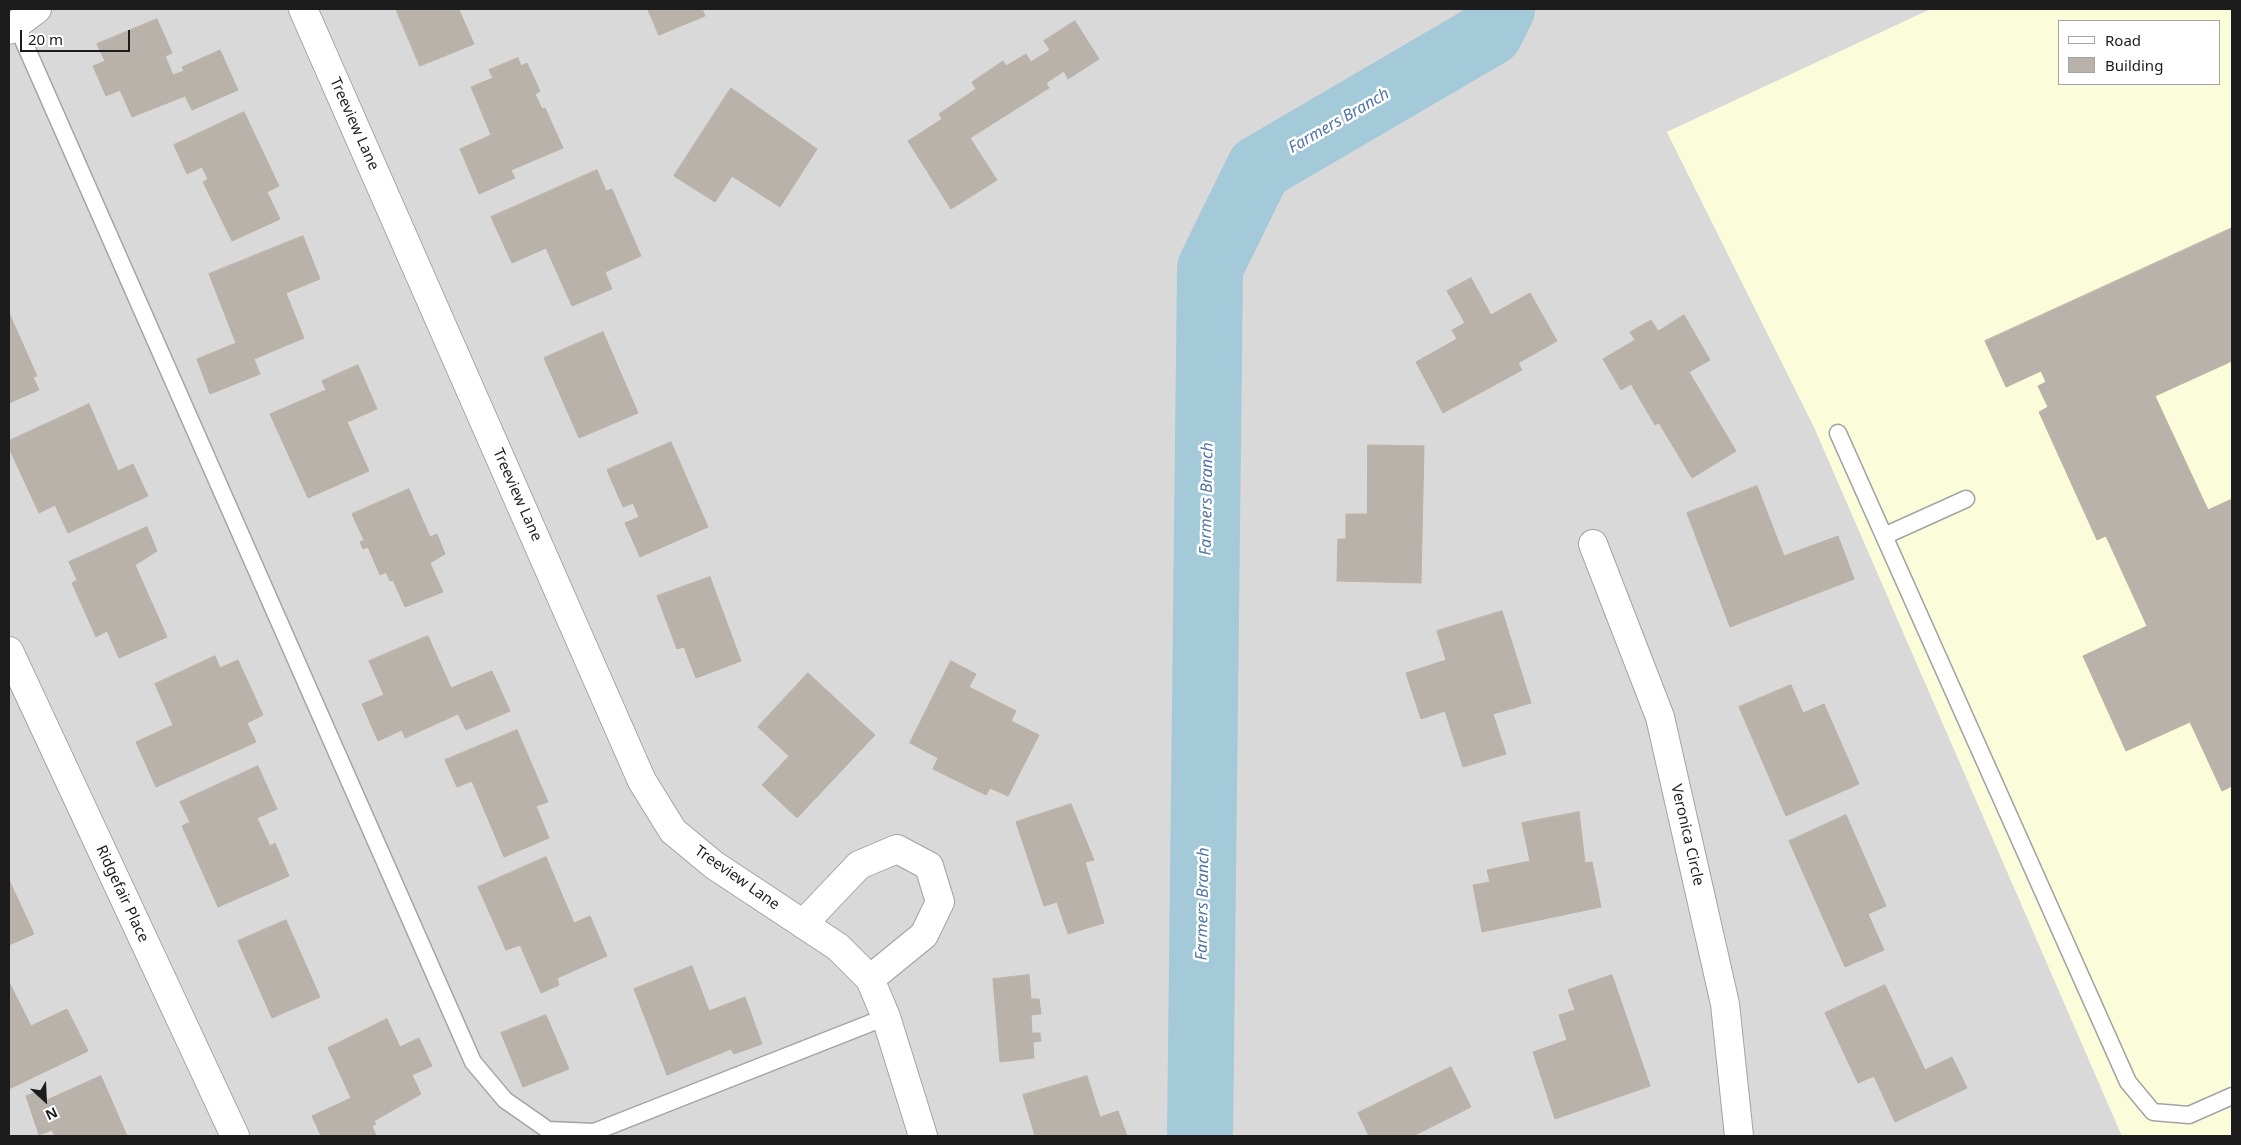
<!DOCTYPE html>
<style>
body{margin:0}
#map{position:relative;width:2241px;height:1145px;overflow:hidden;background:#edeae2;font-family:"Noto Sans",sans-serif}
canvas{display:block}
.frame{position:absolute;inset:0;border:10px solid #1c1c1c;pointer-events:none}
.legend{position:absolute;left:2058px;top:20px;width:162px;height:65px;box-sizing:border-box;background:#fff;border:1px solid #a4a4a4;margin:0;padding:6px 9px;list-style:none;font-size:15px;color:#1c1c1c}
.legend li{display:flex;align-items:center;gap:10px;height:25px}
.legend b{width:25px;border:1px solid #a4a4a4}
.north{position:absolute;left:20px;top:1075px;width:50px;height:50px;-webkit-text-stroke:4px #fff;paint-order:stroke;rotate:155deg;font-size:14px;font-weight:700;line-height:20px;text-align:center;color:#1c1c1c}
.north::after{content:'';display:block;margin:auto;width:18px;height:22px;background:#1c1c1c;clip-path:polygon(50% 0,100% 100%,50% 72%,0 100%)}
.scale{position:absolute;left:20px;top:30px;width:110px;height:22px;box-sizing:border-box;border:2px solid #1c1c1c;border-top:0;padding-left:6px;font-size:15px;line-height:18px;white-space:nowrap;color:#1c1c1c;-webkit-text-stroke:4px #fff;paint-order:stroke}
</style>
<div id="map">
<canvas width="2241" height="1145"></canvas>
<div class="frame"></div>
<ul class="legend">
<li><b style="height:6px;background:#fff"></b>Road</li>
<li><b style="height:14px;background:#b9b2ab"></b>Building</li>
</ul>
<div class="north">N</div>
<div class="scale">20 m</div>
</div>
<script>
const ctx = document.querySelector('canvas').getContext('2d');
ctx.lineJoin = 'round';
function fill(path, color) { ctx.fillStyle = color; ctx.fill(path, 'evenodd'); }
function trace(path, color, width, dash) { ctx.strokeStyle = color; ctx.lineWidth = width; ctx.lineCap = dash ? 'butt' : 'round'; ctx.setLineDash(dash || []); ctx.stroke(path); }
function write(font, color, halo, rows, align = 'center') {
  ctx.font = font + ' "Noto Sans",sans-serif'; ctx.lineWidth = 5; ctx.setLineDash([]); ctx.textBaseline = 'middle'; ctx.strokeStyle = halo; ctx.fillStyle = color; for (const [text, x, y, turn = 0] of rows) {
    ctx.save(); ctx.translate(x, y); ctx.rotate((+turn || 0) * Math.PI / 180); ctx.textAlign = isNaN(turn) ? turn : align; if (halo) ctx.strokeText(text, 0, 0); ctx.fillText(text, 0, 0); ctx.restore();
  }
}
fill(new Path2D(`
 M 9,9 L 1931,9 L 1667,132 L 1814,427 L 2122,1136 L 9,1136 Z`), '#dad9d9');
fill(new Path2D(`
 M 1931,9 L 2232,9 L 2232,1136 L 2122,1136 L 1814,427 L 1667,132 ZM 2060,21 L 2220,21 L 2220,84 L 2060,84 Z`), '#fbfdda');
trace(new Path2D(`
 M 1200,1136 L 1210,268 L 1259,168 L 1490,33 L 1502,9`), '#a4c9d9', 66);
const building = new Path2D(`
 M 396,9 L 462,9 L 459,10 L 474,44 L 420,66 Z
 M 648,9 L 702,9 L 705,16 L 659,35 Z
 M 157,19 L 172,53 L 165,56 L 173,75 L 184,71 L 182,67 L 220,50 L 238,90 L 192,110 L 185,96 L 132,117 L 120,90 L 106,96 L 93,66 L 105,61 L 97,44 Z
 M 1075,21 L 1099,59 L 1068,79 L 1064,71 L 1046,83 L 1049,88 L 970,138 L 997,180 L 951,209 L 908,141 L 942,119 L 939,114 L 976,89 L 972,82 L 1003,61 L 1006,66 L 1026,54 L 1031,62 L 1050,50 L 1044,41 Z
 M 518,58 L 521,66 L 527,63 L 540,91 L 535,94 L 542,109 L 545,108 L 563,148 L 511,170 L 515,178 L 479,194 L 460,149 L 491,135 L 471,87 L 493,78 L 489,70 Z
 M 731,88 L 817,149 L 780,207 L 732,176 L 715,202 L 674,176 Z
 M 244,112 L 279,186 L 267,192 L 280,219 L 232,241 L 203,182 L 208,179 L 202,167 L 187,174 L 174,145 Z
 M 597,170 L 606,191 L 612,189 L 641,256 L 605,272 L 612,289 L 572,306 L 546,248 L 512,263 L 491,217 Z
 M 2232,228 L 2232,361 L 2155,396 L 2208,510 L 2232,499 L 2232,786 L 2222,791 L 2190,722 L 2126,751 L 2083,656 L 2147,626 L 2106,536 L 2097,540 L 2039,412 L 2048,407 L 2038,386 L 2046,382 L 2041,371 L 2006,387 L 1985,341 Z
 M 303,236 L 320,279 L 286,293 L 304,338 L 254,359 L 260,374 L 210,394 L 197,359 L 236,343 L 209,274 Z
 M 1471,278 L 1491,315 L 1530,293 L 1557,341 L 1518,363 L 1522,370 L 1443,413 L 1416,362 L 1457,339 L 1452,330 L 1465,323 L 1447,291 Z
 M 9,313 L 37,376 L 33,377 L 39,390 L 9,403 Z
 M 1684,315 L 1710,360 L 1689,372 L 1736,451 L 1692,478 L 1659,423 L 1655,425 L 1631,384 L 1621,390 L 1603,359 L 1635,340 L 1630,332 L 1651,320 L 1658,331 Z
 M 603,332 L 638,413 L 579,438 L 544,358 Z
 M 358,365 L 377,409 L 347,422 L 369,471 L 308,498 L 270,414 L 326,390 L 322,381 Z
 M 89,404 L 118,471 L 133,464 L 148,496 L 68,533 L 55,505 L 39,513 L 9,448 L 9,441 Z
 M 671,442 L 708,527 L 640,557 L 625,523 L 639,517 L 633,503 L 623,507 L 607,470 Z
 M 1368,445 L 1424,446 L 1421,583 L 1337,581 L 1338,539 L 1346,539 L 1346,514 L 1367,514 Z
 M 1757,486 L 1784,556 L 1838,536 L 1854,579 L 1730,627 L 1687,513 Z
 M 409,489 L 430,537 L 437,534 L 445,554 L 430,563 L 443,592 L 405,607 L 393,580 L 390,581 L 386,572 L 380,575 L 368,547 L 363,549 L 360,542 L 364,540 L 352,514 Z
 M 147,527 L 157,551 L 135,565 L 167,637 L 119,658 L 107,631 L 96,637 L 72,583 L 77,580 L 69,562 Z
 M 710,577 L 741,661 L 696,678 L 684,647 L 677,649 L 657,596 Z
 M 1502,611 L 1531,703 L 1493,714 L 1506,754 L 1463,767 L 1445,711 L 1421,719 L 1406,673 L 1446,660 L 1437,631 Z
 M 428,636 L 451,688 L 492,671 L 510,711 L 466,730 L 458,714 L 405,738 L 402,730 L 378,741 L 362,704 L 384,695 L 369,661 Z
 M 215,656 L 220,668 L 238,660 L 263,715 L 247,723 L 256,742 L 156,787 L 136,742 L 173,725 L 155,684 Z
 M 951,661 L 976,674 L 969,687 L 1016,711 L 1011,721 L 1039,735 L 1008,796 L 990,788 L 986,795 L 933,769 L 938,758 L 910,743 Z
 M 808,673 L 875,735 L 797,818 L 762,785 L 789,756 L 758,727 Z
 M 1791,685 L 1803,713 L 1824,704 L 1859,784 L 1786,816 L 1739,707 Z
 M 517,730 L 548,802 L 536,806 L 549,838 L 504,857 L 472,781 L 457,787 L 445,760 Z
 M 258,766 L 277,809 L 257,818 L 270,846 L 275,843 L 289,876 L 218,907 L 182,826 L 190,822 L 180,802 Z
 M 1071,804 L 1094,860 L 1085,862 L 1104,923 L 1068,934 L 1057,902 L 1044,906 L 1016,822 Z
 M 1579,812 L 1585,863 L 1592,862 L 1601,907 L 1482,932 L 1473,885 L 1490,882 L 1487,870 L 1530,861 L 1522,823 Z
 M 1846,815 L 1886,906 L 1868,914 L 1884,950 L 1845,967 L 1789,841 Z
 M 546,857 L 574,923 L 590,916 L 607,956 L 557,978 L 559,985 L 541,993 L 520,945 L 506,950 L 478,887 Z
 M 9,880 L 34,934 L 9,945 Z
 M 286,920 L 320,997 L 272,1018 L 238,941 Z
 M 692,966 L 709,1011 L 745,997 L 762,1044 L 734,1054 L 731,1049 L 667,1075 L 634,989 Z
 M 1029,975 L 1031,999 L 1039,999 L 1041,1014 L 1031,1015 L 1032,1033 L 1040,1033 L 1041,1041 L 1033,1042 L 1034,1058 L 1000,1062 L 993,979 Z
 M 1612,975 L 1650,1086 L 1555,1119 L 1533,1052 L 1567,1040 L 1559,1015 L 1575,1010 L 1568,990 Z
 M 9,984 L 10,984 L 31,1026 L 67,1009 L 88,1051 L 9,1089 Z
 M 1885,985 L 1925,1070 L 1952,1057 L 1967,1088 L 1895,1122 L 1874,1076 L 1858,1083 L 1825,1013 Z
 M 546,1015 L 569,1069 L 523,1087 L 501,1033 Z
 M 387,1019 L 400,1047 L 419,1038 L 432,1066 L 412,1075 L 421,1094 L 374,1121 L 376,1124 L 372,1126 L 376,1136 L 321,1136 L 312,1116 L 351,1098 L 328,1048 Z
 M 1451,1067 L 1471,1107 L 1413,1136 L 1369,1136 L 1358,1113 Z
 M 101,1076 L 127,1136 L 55,1136 L 52,1130 L 39,1135 L 26,1096 L 42,1090 L 46,1100 Z
 M 1087,1076 L 1100,1117 L 1118,1111 L 1127,1136 L 1035,1136 L 1023,1095 Z`);
fill(building, '#b9b2ab');
trace(building, '#bdb1a5', 1);
const lane = new Path2D(`
 M 16,24 L 473,1062 L 505,1100 L 548,1130 L 594,1132 L 886,1017
 M 1838,433 L 2128,1082 L 2153,1112 L 2189,1115 L 2232,1096
 M 1884,536 L 1966,499`);
const street = new Path2D(`
 M 303,9 L 642,781 L 673,831 L 714,865 L 838,947 L 870,979 L 886,1017 L 923,1136
 M 9,30 L 37,9
 M 1593,544 L 1660,717 L 1725,1004 L 1739,1136
 M 9,651 L 235,1136
 M 803,924 L 859,865 L 897,849 L 929,866 L 940,902 L 924,935 L 870,979`);
trace(lane, '#a3a3a3', 19);
trace(street, '#a3a3a3', 30);
trace(lane, '#fff', 16);
trace(street, '#fff', 28);
write('15px', '#1c1c1c', '#fff', [
 ["Treeview Lane",354,124,66],
 ["Treeview Lane",517,495,66],
 ["Veronica Circle",1687,835,77],
 ["Treeview Lane",737,878,35],
 ["Ridgefair Place",122,894,65]
]);
write('italic 16px', '#4e73a6', '#fff', [
 ["Farmers Branch",1339,121,-30],
 ["Farmers Branch",1207,499,-89],
 ["Farmers Branch",1203,904,-89]
]);
</script>
